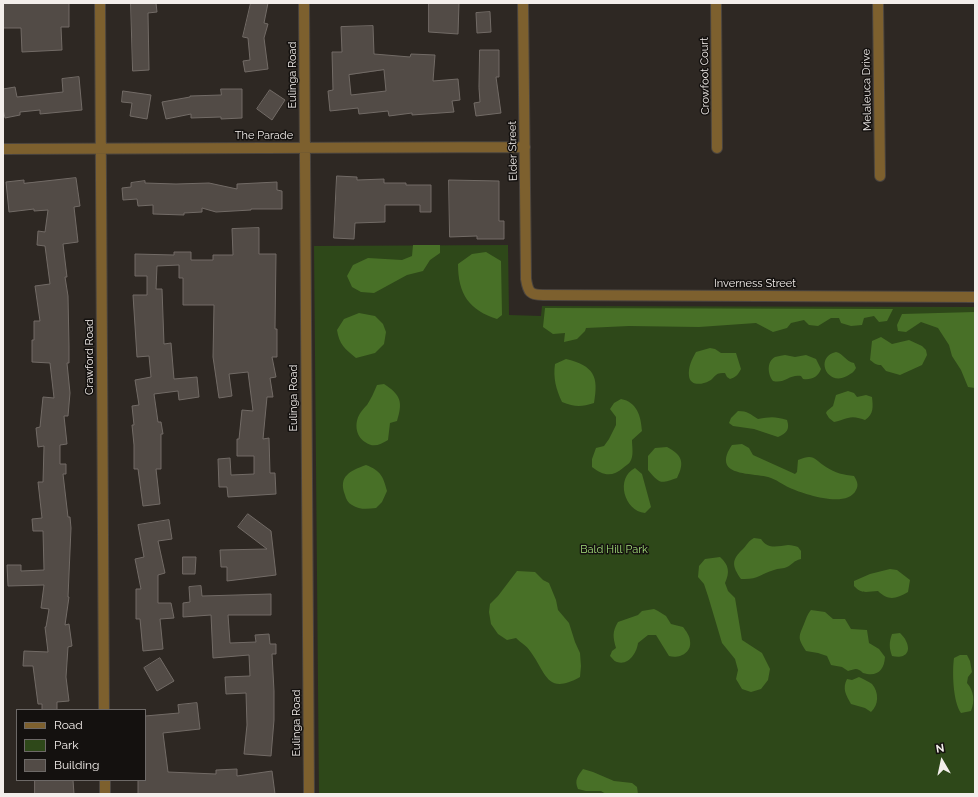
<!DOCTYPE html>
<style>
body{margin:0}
#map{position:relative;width:978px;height:797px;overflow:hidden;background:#2e2823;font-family:Raleway,sans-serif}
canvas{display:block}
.frame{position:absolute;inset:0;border:4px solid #f3eeeb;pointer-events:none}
.legend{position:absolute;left:16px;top:709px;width:130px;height:72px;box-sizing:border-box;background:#14110f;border:1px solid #6d6967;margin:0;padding:5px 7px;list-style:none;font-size:12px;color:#f3eeeb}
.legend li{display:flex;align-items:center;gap:8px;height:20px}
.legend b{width:20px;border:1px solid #6d6967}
.north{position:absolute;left:922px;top:741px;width:40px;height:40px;-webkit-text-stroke:3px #14110f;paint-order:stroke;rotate:351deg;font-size:11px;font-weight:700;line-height:16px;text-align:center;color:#f3eeeb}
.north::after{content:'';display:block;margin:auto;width:14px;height:18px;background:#f3eeeb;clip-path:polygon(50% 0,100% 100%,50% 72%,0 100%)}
</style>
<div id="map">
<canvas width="978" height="797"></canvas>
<div class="frame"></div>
<ul class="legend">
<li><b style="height:5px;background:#7d602e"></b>Road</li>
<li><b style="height:11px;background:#2e4819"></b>Park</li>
<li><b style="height:11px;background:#524b46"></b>Building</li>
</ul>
<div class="north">N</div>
</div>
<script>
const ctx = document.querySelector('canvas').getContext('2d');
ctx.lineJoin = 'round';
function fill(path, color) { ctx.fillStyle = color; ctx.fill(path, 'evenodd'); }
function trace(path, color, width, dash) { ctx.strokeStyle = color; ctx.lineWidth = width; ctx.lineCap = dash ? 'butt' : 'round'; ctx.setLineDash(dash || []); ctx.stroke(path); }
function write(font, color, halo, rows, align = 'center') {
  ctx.font = font + ' Raleway,sans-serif'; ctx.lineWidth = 3; ctx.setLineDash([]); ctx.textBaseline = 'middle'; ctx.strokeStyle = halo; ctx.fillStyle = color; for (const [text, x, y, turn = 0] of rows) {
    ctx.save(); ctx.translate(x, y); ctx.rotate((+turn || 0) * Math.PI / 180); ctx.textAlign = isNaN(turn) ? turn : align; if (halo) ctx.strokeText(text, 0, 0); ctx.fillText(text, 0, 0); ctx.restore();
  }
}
fill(new Path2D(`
 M 508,245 L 509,315 L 541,316 L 542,306 L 975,307 L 975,794 L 319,794 L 314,246 Z`), '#2e4819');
fill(new Path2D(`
 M 413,245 L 440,245 L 440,253 L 430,260 L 423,271 L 407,275 L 374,293 L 361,292 L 352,287 L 347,276 L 353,265 L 368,258 L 402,260 L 412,256 Z
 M 486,252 L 501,261 L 502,315 L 497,319 C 469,310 458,294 458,264 L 472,254 Z
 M 545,308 L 893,309 L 887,321 L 879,322 L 874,316 L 864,318 L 862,325 L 851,326 L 841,323 L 839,318 L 831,318 L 818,326 L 809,325 L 804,320 L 791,323 L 787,328 L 773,332 L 756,323 L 699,327 L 629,326 L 586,328 L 585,331 L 577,339 L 564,342 L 565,333 L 553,334 L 543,327 Z
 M 975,312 L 975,388 L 968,387 L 961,370 L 952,356 L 949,345 L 938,328 L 921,322 L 906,332 L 898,331 L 897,325 L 902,314 Z
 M 359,313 L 375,316 L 383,324 L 386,332 L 384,344 L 375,353 L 356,358 C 345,349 339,344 337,330 L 344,319 Z
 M 881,337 L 892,344 L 909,340 L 922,346 L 926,350 L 927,355 L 922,365 L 900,375 L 886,371 L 881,365 C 876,365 874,363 870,360 L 872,341 Z
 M 710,348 L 715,349 L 721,353 L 736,353 L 741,369 C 738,375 736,377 730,379 L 727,377 L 725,373 C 722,373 718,373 716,375 C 713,377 712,380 709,381 C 702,385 690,386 689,376 C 688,367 692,359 696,352 Z
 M 836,352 C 843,353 846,362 854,363 L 856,368 C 854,372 852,373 847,376 C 827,387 814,357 836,352 Z
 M 785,355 L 795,357 L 806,355 L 816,359 L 821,369 C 818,377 812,380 803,379 L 801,376 C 789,374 785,384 773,381 C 768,375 766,362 775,357 C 778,356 781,356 785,355 Z
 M 566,359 C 594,366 599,376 594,403 C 581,407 575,407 562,402 C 556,389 553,378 555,364 Z
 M 384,384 C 401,395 403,402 397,421 L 390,423 L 388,440 C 380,445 373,448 365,442 C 355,436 354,421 361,412 C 363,409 365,407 367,405 C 371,399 374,392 377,385 Z
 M 848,391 L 854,393 L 857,397 L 866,395 L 872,397 C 873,407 874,414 865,420 C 860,418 853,416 848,418 C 842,419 841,421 834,422 L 829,418 L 826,413 L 827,411 L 833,406 L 836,395 Z
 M 621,399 C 637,402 641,416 642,431 L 632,440 C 632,447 634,456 630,462 C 629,464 625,466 623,468 C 612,478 602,475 592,467 L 592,459 L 596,448 L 604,446 L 609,439 L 616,425 L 616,417 L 610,409 L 614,403 Z
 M 738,411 C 748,411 750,414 758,419 C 770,417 774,416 787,420 C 790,429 787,433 778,437 L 754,429 L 733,426 L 729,423 L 731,418 Z
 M 742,444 L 749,448 L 753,455 L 795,474 L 797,472 L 798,460 C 814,453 814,459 826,467 C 835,473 844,475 854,476 C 857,481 859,485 856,490 C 847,509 804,494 790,488 C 783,485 776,479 768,477 C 758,474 732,475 727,465 C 724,458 728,451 732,445 Z
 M 667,447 C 682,455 685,462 677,478 C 660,484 660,484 648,470 L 648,456 L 655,448 Z
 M 366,465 C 381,471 383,476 387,491 L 382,502 L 376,508 C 368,509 359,510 352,505 C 348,503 346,499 345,495 C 338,476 350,471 366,465 Z
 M 635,468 L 642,474 L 651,507 L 645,513 C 624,511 615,478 635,468 Z
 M 754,538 L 761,539 C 768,550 778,546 788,545 C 792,545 795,546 798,547 L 801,551 L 801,559 C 793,561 793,564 787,567 C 784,569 778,568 774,570 C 760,574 758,580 741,579 C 732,566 731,560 743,549 C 747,545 748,541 754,538 Z
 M 720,557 C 729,565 730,572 725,583 L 728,591 L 735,598 L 742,640 L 762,653 L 770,669 L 768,680 L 761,689 L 751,692 L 742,689 L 736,679 L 738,670 L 735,659 L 722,643 L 708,596 L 704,584 L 698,577 L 699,566 L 705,559 Z
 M 890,569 L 897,570 L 910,580 L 908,592 C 896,599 888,601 878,591 C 868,591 862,595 854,586 L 854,581 L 870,574 Z
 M 517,571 L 535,572 L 543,580 L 549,583 L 556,600 L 558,610 L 569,623 L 575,642 L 580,653 L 581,666 L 580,677 C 546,696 546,672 530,651 C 527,646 521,643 516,638 L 507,640 L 498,634 L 491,624 L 489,612 L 490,604 L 498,596 Z
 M 654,609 L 658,611 L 666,616 L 671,624 L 683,627 C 686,631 690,636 690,641 C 692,653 679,659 669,656 L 656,635 L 648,635 L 638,643 C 637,652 629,666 617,662 C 615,662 612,658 610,656 L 612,651 L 616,648 C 613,637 612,632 618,622 L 638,615 L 642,611 Z
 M 811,610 L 825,612 L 833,619 L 845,619 L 851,629 L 867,630 L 869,643 L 879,649 L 885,657 C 884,671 877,677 863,673 C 857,667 855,669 848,671 L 842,667 L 831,665 L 827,656 L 818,653 L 806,651 C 798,638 798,638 804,624 C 806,619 807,615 811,610 Z
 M 900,633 C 902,635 905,638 906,641 C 912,653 904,659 892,656 C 889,648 889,642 892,634 Z
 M 960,655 L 967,655 L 970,661 L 972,672 L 968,677 L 967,683 C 974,691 975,701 971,711 L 961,713 C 953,702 952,672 954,658 Z
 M 859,677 C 863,679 868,681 872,684 C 879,692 879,705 871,712 L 865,708 L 851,704 C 846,695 842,689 847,679 L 852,680 Z
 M 583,769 L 593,772 L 614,781 L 632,783 L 637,787 L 638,794 L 606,794 L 601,791 L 586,791 L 578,789 C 574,780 578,776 583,769 Z`), '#487027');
const building = new Path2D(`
 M 3,3 L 69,3 L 69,27 L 61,27 L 62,50 L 22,52 L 21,28 L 3,28 Z
 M 131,3 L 156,3 L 157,12 L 148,13 L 149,70 L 133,71 Z
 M 251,3 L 268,3 L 264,23 L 268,24 L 264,38 L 268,69 L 245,72 L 243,61 L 250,60 L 248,38 L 243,37 Z
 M 429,3 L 459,3 L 458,34 L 429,32 Z
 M 490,12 L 491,32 L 477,33 L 476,13 Z
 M 373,26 L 374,54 L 410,57 L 411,54 L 435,55 L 433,81 L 458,79 L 460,100 L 452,101 L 454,112 L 412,115 L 412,113 L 389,116 L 388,111 L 359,114 L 358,108 L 330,111 L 328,91 L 333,90 L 332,52 L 342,52 L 341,27 ZM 384,70 L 386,91 L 351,95 L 349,75 Z
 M 480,50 L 499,50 L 499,77 L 496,77 L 501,113 L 476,116 L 474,103 L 480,102 L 479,88 Z
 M 79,77 L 82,110 L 40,114 L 40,110 L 20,112 L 20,115 L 5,118 L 3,109 L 3,89 L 15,87 L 17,97 L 63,92 L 62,79 Z
 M 221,89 L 242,89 L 242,118 L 221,119 L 221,117 L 191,118 L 191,114 L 166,119 L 162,102 L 190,97 L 190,96 L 221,95 Z
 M 270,90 L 285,100 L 272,120 L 257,109 Z
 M 123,91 L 151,95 L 147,119 L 130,116 L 132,103 L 122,102 Z
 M 337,176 L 357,177 L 357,180 L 384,179 L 384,183 L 406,183 L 406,185 L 431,185 L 431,212 L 420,212 L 420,205 L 385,205 L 385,222 L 355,223 L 354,239 L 334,238 Z
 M 76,178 L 80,206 L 74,207 L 78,242 L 63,244 L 67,277 L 65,277 L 68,296 L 69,346 L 69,363 L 67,363 L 70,393 L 68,416 L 64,416 L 67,444 L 60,445 L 60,464 L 66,464 L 66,474 L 63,474 L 68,517 L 70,517 L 71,528 L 68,597 L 69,597 L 65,625 L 69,624 L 72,646 L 68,647 L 66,677 L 69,701 L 57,702 L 57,710 L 42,710 L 42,704 L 38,704 L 33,666 L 23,666 L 24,651 L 48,652 L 45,627 L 46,627 L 49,609 L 41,608 L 44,585 L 8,586 L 7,565 L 21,565 L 21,571 L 44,570 L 43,531 L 33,531 L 32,519 L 42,518 L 38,482 L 43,482 L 44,446 L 38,447 L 36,428 L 40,427 L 43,397 L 54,398 L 50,363 L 32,362 L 32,340 L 34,340 L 34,321 L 40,321 L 35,286 L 50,284 L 45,246 L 37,245 L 38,231 L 45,232 L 48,210 L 34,211 L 34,209 L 9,212 L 6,182 L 24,180 L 24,183 Z
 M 449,180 L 499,181 L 499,221 L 504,221 L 504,239 L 477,239 L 477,236 L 450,237 Z
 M 145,181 L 145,183 L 176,184 L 209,183 L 237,189 L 237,184 L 277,182 L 277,190 L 282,191 L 282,209 L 251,209 L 251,210 L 216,212 L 202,208 L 202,212 L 184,213 L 184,215 L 153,214 L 153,205 L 138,206 L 137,199 L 123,200 L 122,188 L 131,187 L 131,183 Z
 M 259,228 L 259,254 L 276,254 L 275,329 L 277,329 L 277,357 L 272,357 L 276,377 L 270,378 L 273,397 L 267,397 L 263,439 L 269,438 L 270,473 L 275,473 L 276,494 L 228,497 L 227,487 L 219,487 L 218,459 L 230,458 L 231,475 L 254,474 L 254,456 L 237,456 L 237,439 L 239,439 L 242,410 L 253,411 L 248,372 L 229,374 L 232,396 L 219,398 L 213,357 L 214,305 L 183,305 L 183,278 L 179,278 L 179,265 L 157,266 L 156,289 L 162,289 L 164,344 L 171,343 L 174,379 L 197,377 L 199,397 L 179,400 L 178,391 L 154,394 L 158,422 L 161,422 L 163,434 L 161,434 L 161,469 L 156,469 L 160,504 L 143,506 L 138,469 L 134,469 L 134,445 L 132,425 L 134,425 L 132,406 L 139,405 L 135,380 L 151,377 L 149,356 L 137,357 L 133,295 L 147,295 L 147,276 L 135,276 L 135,254 L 174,255 L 174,252 L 191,252 L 191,260 L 213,260 L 213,255 L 233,255 L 232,229 Z
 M 248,514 L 271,531 L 276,575 L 227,581 L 227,567 L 221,567 L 220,550 L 267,549 L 238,527 Z
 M 169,520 L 172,539 L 158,541 L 165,573 L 158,575 L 158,603 L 171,603 L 174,618 L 160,619 L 163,649 L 143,651 L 140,619 L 136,619 L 136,589 L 141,589 L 135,559 L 144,557 L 138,525 Z
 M 183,557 L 196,557 L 195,574 L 183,574 Z
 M 201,586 L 202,596 L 271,594 L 271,615 L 228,615 L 230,643 L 256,642 L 255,635 L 269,634 L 270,644 L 276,644 L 276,654 L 272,654 L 274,691 L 274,720 L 271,756 L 244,754 L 247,725 L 246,693 L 226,694 L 225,677 L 250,676 L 249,655 L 213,658 L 211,615 L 183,617 L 183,603 L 190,602 L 189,587 Z
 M 160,658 L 174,681 L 157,691 L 144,668 Z
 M 197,703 L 200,729 L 163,733 L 168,772 L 216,774 L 216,770 L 237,769 L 237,776 L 272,771 L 275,794 L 138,794 L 138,780 L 145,780 L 145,716 L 179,713 L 178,705 Z
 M 35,780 L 73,780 L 74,794 L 35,794 Z`);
fill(building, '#524b46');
trace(building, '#726b66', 1);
const minor = new Path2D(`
 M 100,3 L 104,710
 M 304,3 L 309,794
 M 523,3 L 526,279 C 528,292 530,295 543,295 L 975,297
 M 716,3 L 717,148
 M 878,3 L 880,176
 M 3,149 L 525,147
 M 105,780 L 105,794`);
trace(minor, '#4a443f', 12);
trace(minor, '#7d602e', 10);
write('11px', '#f3eeeb', '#14110f', [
 ["Eulinga Road",293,75,-90],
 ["Crowfoot Court",705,76,-91],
 ["Melaleuca Drive",867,90,-91],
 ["The Parade",264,136],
 ["Elder Street",513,151,-91],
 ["Inverness Street",755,284],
 ["Crawford Road",90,357,-90],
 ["Eulinga Road",294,398,-90],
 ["Eulinga Road",297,723,-90]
]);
write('11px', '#a3dd7a', '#14110f', [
 ["Bald Hill Park",614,550]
]);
</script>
